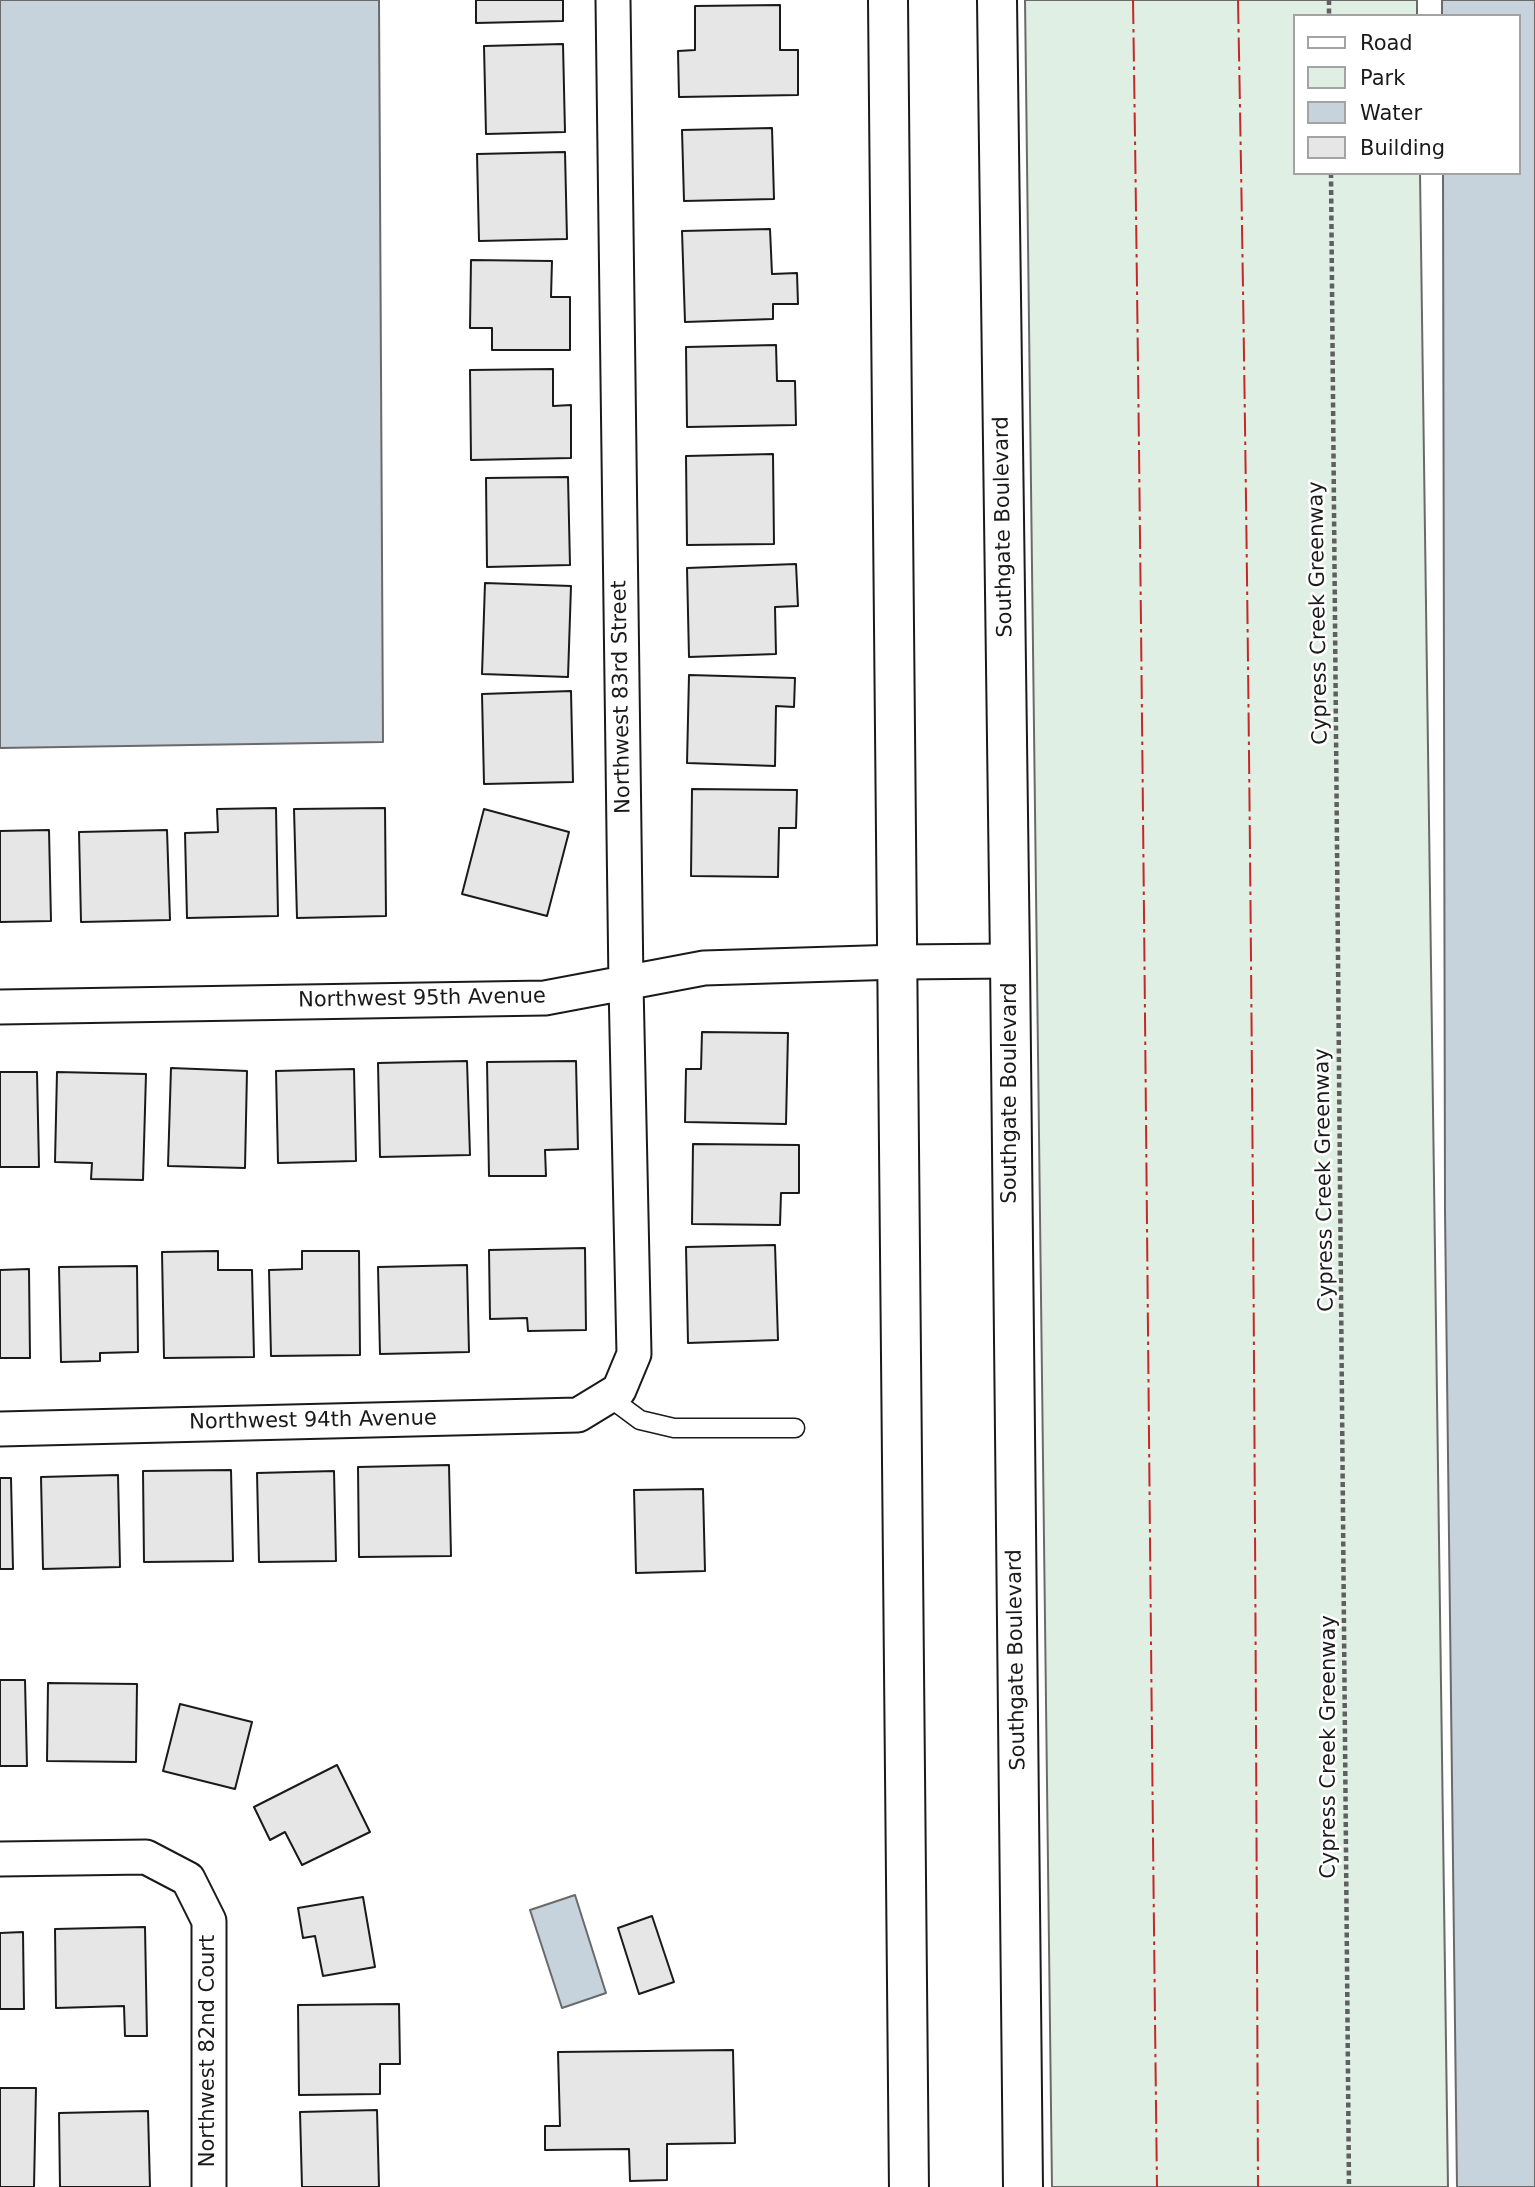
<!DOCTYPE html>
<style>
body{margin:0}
#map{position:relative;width:1535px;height:2187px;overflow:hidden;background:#fff;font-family:"DejaVu Sans",sans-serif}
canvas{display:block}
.legend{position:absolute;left:1293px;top:14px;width:228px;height:161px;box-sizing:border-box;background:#fff;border:2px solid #a3a3a3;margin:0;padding:9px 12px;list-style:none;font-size:21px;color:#1a1a1a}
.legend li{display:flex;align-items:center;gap:14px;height:35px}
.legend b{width:35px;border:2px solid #a3a3a3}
</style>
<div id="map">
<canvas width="1535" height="2187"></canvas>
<ul class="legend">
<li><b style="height:9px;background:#fff"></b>Road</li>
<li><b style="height:19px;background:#e0efe3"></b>Park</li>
<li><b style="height:19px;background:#c6d2dc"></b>Water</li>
<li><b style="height:19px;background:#e6e6e6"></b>Building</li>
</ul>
</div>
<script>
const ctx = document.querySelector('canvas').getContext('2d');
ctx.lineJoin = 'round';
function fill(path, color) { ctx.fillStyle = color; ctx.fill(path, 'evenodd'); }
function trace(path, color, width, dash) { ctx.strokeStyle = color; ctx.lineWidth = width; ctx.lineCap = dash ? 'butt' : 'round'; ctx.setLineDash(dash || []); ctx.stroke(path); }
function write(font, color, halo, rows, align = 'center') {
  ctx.font = font + ' "DejaVu Sans",sans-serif'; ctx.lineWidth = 5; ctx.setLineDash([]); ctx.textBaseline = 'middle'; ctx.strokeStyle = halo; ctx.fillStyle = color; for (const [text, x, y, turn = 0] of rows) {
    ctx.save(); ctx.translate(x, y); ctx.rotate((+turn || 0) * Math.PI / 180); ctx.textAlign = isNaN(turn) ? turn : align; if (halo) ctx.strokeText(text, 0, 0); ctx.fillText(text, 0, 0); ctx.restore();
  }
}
const green = new Path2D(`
 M 1025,0 L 1417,0 L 1417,16 L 1295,16 L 1295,173 L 1420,173 L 1448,2187 L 1052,2187 Z`);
fill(green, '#e0efe3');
trace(green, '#6a6a6a', 2);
const water = new Path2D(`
 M 0,0 L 379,0 L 383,742 L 0,748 Z
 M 1442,0 L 1535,0 L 1535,2187 L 1457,2187 L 1445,1212 L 1443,173 L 1519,173 L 1519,16 L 1442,16 Z
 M 575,1895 L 606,1993 L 562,2008 L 530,1910 Z`);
fill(water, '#c6d2dc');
trace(water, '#6a6a6a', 2);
const building = new Path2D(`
 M 476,0 L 563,0 L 563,21 L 476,23 Z
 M 780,5 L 780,50 L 798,50 L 798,95 L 679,97 L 678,51 L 695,50 L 695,6 Z
 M 563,44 L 565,132 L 486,134 L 484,46 Z
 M 772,128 L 774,199 L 684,201 L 682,130 Z
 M 565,152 L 567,239 L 479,241 L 477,154 Z
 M 770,229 L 772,274 L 797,273 L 798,304 L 773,304 L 773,319 L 685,322 L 682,231 Z
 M 471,260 L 552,261 L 551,297 L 570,297 L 570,350 L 492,350 L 492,328 L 470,328 Z
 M 776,345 L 777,381 L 795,381 L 796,425 L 687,427 L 686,347 Z
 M 553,369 L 553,406 L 571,405 L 571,458 L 471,460 L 470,370 Z
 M 773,454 L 774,544 L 687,545 L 686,456 Z
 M 568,477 L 570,565 L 487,567 L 486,478 Z
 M 796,564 L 798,606 L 775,607 L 776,654 L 689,657 L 687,568 Z
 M 485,583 L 571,586 L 568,677 L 482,674 Z
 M 689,675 L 795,678 L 794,707 L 776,706 L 775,766 L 687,763 Z
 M 571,691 L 573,782 L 484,784 L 482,694 Z
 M 692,789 L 797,790 L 796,828 L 779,828 L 778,877 L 691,876 Z
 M 276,808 L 278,916 L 187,918 L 185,833 L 218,832 L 217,809 Z
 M 385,808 L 386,916 L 297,918 L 294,809 Z
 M 484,809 L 569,832 L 547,916 L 462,894 Z
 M 49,830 L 51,921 L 0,922 L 0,831 Z
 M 167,830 L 170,920 L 81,922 L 79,832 Z
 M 702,1032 L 788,1033 L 786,1124 L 685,1122 L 686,1069 L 701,1069 Z
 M 467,1061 L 470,1155 L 380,1157 L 378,1063 Z
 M 576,1061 L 578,1149 L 545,1150 L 546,1176 L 489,1176 L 487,1062 Z
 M 171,1068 L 247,1071 L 245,1168 L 168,1166 Z
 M 354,1069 L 356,1161 L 278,1163 L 276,1071 Z
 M 0,1072 L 37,1072 L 39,1167 L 0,1167 Z
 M 57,1072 L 146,1074 L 143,1180 L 91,1179 L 92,1163 L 55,1162 Z
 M 693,1144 L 799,1145 L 799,1193 L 781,1193 L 780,1225 L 692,1224 Z
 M 775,1245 L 778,1340 L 688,1343 L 686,1247 Z
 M 585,1248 L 586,1330 L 528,1331 L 527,1318 L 490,1319 L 489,1250 Z
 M 218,1251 L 218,1270 L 252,1270 L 254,1357 L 164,1358 L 162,1252 Z
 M 302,1251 L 359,1251 L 360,1355 L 271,1356 L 269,1270 L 302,1269 Z
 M 467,1265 L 469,1352 L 380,1354 L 378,1267 Z
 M 137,1266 L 138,1352 L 100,1353 L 100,1361 L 61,1362 L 59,1267 Z
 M 29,1269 L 30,1358 L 0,1358 L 0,1270 Z
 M 449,1465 L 451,1556 L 359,1557 L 358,1467 Z
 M 231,1470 L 233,1561 L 144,1562 L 143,1471 Z
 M 334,1471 L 336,1561 L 259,1562 L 257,1473 Z
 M 118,1475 L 120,1567 L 43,1569 L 41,1477 Z
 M 0,1478 L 11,1478 L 13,1569 L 0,1569 Z
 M 703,1489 L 705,1571 L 636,1573 L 634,1490 Z
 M 0,1680 L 25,1680 L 27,1766 L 0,1766 Z
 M 48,1683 L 137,1684 L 136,1762 L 47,1761 Z
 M 180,1704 L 252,1722 L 235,1789 L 163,1771 Z
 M 337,1765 L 370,1832 L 302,1865 L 285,1832 L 270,1840 L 254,1807 Z
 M 363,1897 L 375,1967 L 323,1976 L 315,1936 L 303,1938 L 298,1908 Z
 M 652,1916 L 674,1982 L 639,1994 L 618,1928 Z
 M 145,1927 L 147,2036 L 125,2036 L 124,2006 L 56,2008 L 55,1929 Z
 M 23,1932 L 24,2009 L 0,2009 L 0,1933 Z
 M 399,2004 L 400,2064 L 380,2064 L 380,2094 L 299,2095 L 298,2005 Z
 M 733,2050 L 735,2143 L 667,2144 L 667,2180 L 630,2181 L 629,2149 L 545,2150 L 545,2126 L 560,2126 L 558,2052 Z
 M 0,2088 L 36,2088 L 34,2187 L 0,2187 Z
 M 377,2110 L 379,2187 L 302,2187 L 300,2112 Z
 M 148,2111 L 150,2187 L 60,2187 L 59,2113 Z`);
fill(building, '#e6e6e6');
trace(building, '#1a1a1a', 2);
const lane = new Path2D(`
 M 609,1397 L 640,1420 L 674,1428 L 795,1428`);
const street = new Path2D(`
 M 0,1007 L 545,998 L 704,968 L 899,962 L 1010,961
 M 0,1429 L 578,1415 L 619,1390 L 634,1354 L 626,984 L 613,0
 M 0,1859 L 146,1857 L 188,1879 L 209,1921 L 209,2187`);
const secondary = new Path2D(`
 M 888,0 L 909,2187
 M 997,0 L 1010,961 L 1023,2187`);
trace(lane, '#1a1a1a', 21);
trace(street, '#1a1a1a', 37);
trace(secondary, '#1a1a1a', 42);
trace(new Path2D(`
 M 1329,0 L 1329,16
 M 1331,173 L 1349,2187`), '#5f5f5f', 4.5, [5, 3.5]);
trace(lane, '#fff', 18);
trace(street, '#fff', 33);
trace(secondary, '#fff', 38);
trace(new Path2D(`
 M 1133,0 C 1144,729 1148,1458 1157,2187
 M 1238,0 C 1252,729 1255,1458 1258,2187`), '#c62828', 2, [24, 5, 3.5, 5]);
write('21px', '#1a1a1a', '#fff', [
 ["Southgate Boulevard",1004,527,-91],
 ["Cypress Creek Greenway",1319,613,-91],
 ["Northwest 83rd Street",622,697,-91],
 ["Northwest 95th Avenue",422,999,-1],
 ["Southgate Boulevard",1011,1093,-90],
 ["Cypress Creek Greenway",1325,1180,-91],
 ["Northwest 94th Avenue",313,1421,-1],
 ["Southgate Boulevard",1017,1660,-91],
 ["Cypress Creek Greenway",1330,1747,-90],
 ["Northwest 82nd Court",209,2051,-90]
]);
</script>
